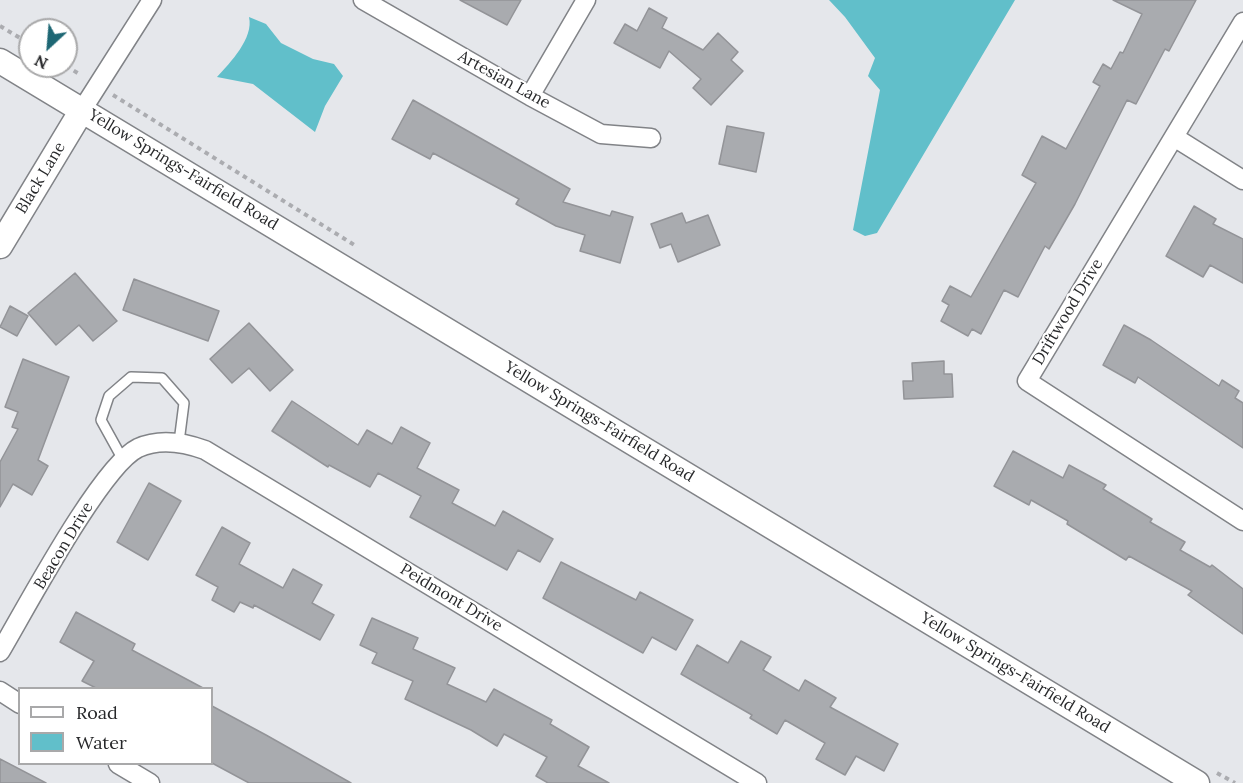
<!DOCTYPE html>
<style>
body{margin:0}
#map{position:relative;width:1243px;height:783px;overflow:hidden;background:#e5e7eb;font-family:Lora,serif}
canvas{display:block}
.legend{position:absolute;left:18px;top:687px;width:195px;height:78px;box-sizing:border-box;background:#fff;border:2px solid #a9a9aa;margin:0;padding:8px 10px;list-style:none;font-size:18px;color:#27282a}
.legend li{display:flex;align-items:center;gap:12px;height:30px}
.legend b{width:30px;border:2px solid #a9a9aa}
.north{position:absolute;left:18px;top:18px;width:60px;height:60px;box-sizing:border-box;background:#fff;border:2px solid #a9a9aa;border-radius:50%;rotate:206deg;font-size:16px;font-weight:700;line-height:24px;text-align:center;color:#27282a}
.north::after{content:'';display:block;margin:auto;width:21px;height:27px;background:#1e6774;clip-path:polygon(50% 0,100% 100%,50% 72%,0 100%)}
</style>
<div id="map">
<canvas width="1243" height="783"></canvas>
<ul class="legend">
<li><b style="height:8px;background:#fff"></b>Road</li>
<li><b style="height:16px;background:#61bfca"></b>Water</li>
</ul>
<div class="north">N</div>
</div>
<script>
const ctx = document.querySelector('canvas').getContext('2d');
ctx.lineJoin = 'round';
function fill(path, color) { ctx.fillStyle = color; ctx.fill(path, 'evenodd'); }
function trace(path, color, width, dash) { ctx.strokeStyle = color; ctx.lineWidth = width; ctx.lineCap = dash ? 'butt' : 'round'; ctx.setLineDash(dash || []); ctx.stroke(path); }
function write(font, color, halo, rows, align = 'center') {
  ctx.font = font + ' Lora,serif'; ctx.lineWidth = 4.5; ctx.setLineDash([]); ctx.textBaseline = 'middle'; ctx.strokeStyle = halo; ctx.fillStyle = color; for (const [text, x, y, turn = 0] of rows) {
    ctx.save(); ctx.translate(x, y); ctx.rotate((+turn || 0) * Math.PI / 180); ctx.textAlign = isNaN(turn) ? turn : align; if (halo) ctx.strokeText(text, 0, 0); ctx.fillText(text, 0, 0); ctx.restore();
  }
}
fill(new Path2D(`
 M 829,0 L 1015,0 L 877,233 L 865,236 L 853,230 L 880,90 L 868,76 L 875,58 L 845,17 Z
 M 249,17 L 266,24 L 281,43 L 313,59 L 334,64 L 343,76 L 325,106 L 315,132 L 253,84 L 217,77 C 230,63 254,38 249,17 Z`), '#61bfca');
const building = new Path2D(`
 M 460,0 L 521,0 L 507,25 Z
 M 1113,0 L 1196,0 L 1169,51 L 1165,49 L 1136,104 L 1127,100 L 1075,204 L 1049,249 L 1045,246 L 1018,297 L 1004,290 L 981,334 L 972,329 L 968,336 L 941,321 L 949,305 L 942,301 L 950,286 L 971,297 L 1036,183 L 1022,175 L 1042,136 L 1066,149 L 1100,86 L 1093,82 L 1103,64 L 1111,69 L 1120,52 L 1123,53 L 1142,14 Z
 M 649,8 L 667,18 L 662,28 L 703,50 L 718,33 L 738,52 L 731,60 L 743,71 L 711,105 L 693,88 L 701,79 L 669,51 L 660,68 L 614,43 L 625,24 L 637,31 Z
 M 413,100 L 570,189 L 563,202 L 610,216 L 612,211 L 633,217 L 620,263 L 580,251 L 585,235 L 556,226 L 516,204 L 519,199 L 433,153 L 430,159 L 392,139 Z
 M 727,126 L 764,133 L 756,172 L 719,164 Z
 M 1194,206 L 1216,219 L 1213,224 L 1243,239 L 1243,283 L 1210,265 L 1203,277 L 1166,256 Z
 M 682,213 L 686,223 L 708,215 L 720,245 L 678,262 L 671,244 L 660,248 L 651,224 Z
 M 75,273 L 117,321 L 93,341 L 79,325 L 56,345 L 28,313 Z
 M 134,279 L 219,311 L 208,341 L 123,310 Z
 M 10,306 L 28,316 L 17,336 L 0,327 Z
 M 249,323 L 293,370 L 270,391 L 249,368 L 232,383 L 210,359 Z
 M 1124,325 L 1151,340 L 1219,386 L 1222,380 L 1239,391 L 1235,398 L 1243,403 L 1243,448 L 1138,377 L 1135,383 L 1103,365 Z
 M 23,359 L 69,377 L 38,460 L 48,466 L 32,495 L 13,484 L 0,507 L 0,462 L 18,429 L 12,427 L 18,412 L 5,407 Z
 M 944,361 L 944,374 L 952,374 L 953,397 L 904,399 L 903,381 L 913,381 L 912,363 Z
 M 292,401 L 358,445 L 367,430 L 392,444 L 401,427 L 430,443 L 417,468 L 459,490 L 452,503 L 495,526 L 503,511 L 553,539 L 540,562 L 518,550 L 507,570 L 410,517 L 421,496 L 378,473 L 370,487 L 329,465 L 328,467 L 272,431 Z
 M 1013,451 L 1063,478 L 1069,465 L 1106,485 L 1103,489 L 1152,519 L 1150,522 L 1185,542 L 1180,550 L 1210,567 L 1212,565 L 1243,589 L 1243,634 L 1188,595 L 1192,591 L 1129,556 L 1126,560 L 1067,524 L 1068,521 L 1031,500 L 1029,505 L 994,486 Z
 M 149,483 L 181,501 L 148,560 L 117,542 Z
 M 222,527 L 250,543 L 239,564 L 283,588 L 293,569 L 322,585 L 312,603 L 334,615 L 320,640 L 254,605 L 253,608 L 240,602 L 234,612 L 212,600 L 218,587 L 196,575 Z
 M 561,562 L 636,600 L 640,592 L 693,620 L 676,650 L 652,637 L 643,653 L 543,598 Z
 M 76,612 L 135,644 L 132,650 L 203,688 L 96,688 L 82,681 L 94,661 L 60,642 Z
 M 372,618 L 418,638 L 413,649 L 455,668 L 447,684 L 486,702 L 494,689 L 552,720 L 550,724 L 589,747 L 578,766 L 609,783 L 548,783 L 536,776 L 547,757 L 504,734 L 497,746 L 471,730 L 405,699 L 413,681 L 372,663 L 377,653 L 360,645 Z
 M 741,641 L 771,657 L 763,670 L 799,691 L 805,680 L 836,698 L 830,707 L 898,744 L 884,771 L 856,756 L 845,775 L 816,759 L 825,743 L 785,720 L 777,734 L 750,718 L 752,715 L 681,674 L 697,645 L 728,663 Z
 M 212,706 L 266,735 L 351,783 L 249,783 L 212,763 Z
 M 0,759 L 46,783 L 0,783 Z`);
fill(building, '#a9abaf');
trace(building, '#939498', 1.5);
const lane = new Path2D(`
 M 122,458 L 101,420 L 109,396 L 131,377 L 162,378 L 184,403 L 179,442`);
const street = new Path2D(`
 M 363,0 L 530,96 L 601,134 L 651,138
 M 1243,22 L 1027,381 L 1243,521
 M 530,96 L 586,0
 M 82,110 L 152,0
 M 1174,137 L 1243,180
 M 0,652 C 25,610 101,466 138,448 C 160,438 183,442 205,450 L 757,783
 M 0,691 L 20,704
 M 118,764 L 150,783`);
const secondary = new Path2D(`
 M 0,61 L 1197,783
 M 0,246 L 82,110`);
trace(lane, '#818387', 12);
trace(street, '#818387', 21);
trace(secondary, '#818387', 27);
trace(new Path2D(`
 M 0,26 L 30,44
 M 66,66 L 81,75
 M 113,95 L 356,246
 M 1217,773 L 1235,783`), '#abacb0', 4, [4.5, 4.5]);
trace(lane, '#fff', 9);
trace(street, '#fff', 18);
trace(secondary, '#fff', 24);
write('16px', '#27282a', '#fff', [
 ["Artesian Lane",504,80,29],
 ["Yellow Springs-Fairfield Road",183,170,31],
 ["Black Lane",41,178,-59],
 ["Driftwood Drive",1068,312,-59],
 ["Yellow Springs-Fairfield Road",599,422,31],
 ["Beacon Drive",64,546,-59],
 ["Peidmont Drive",451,598,31],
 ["Yellow Springs-Fairfield Road",1015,673,31]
]);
</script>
